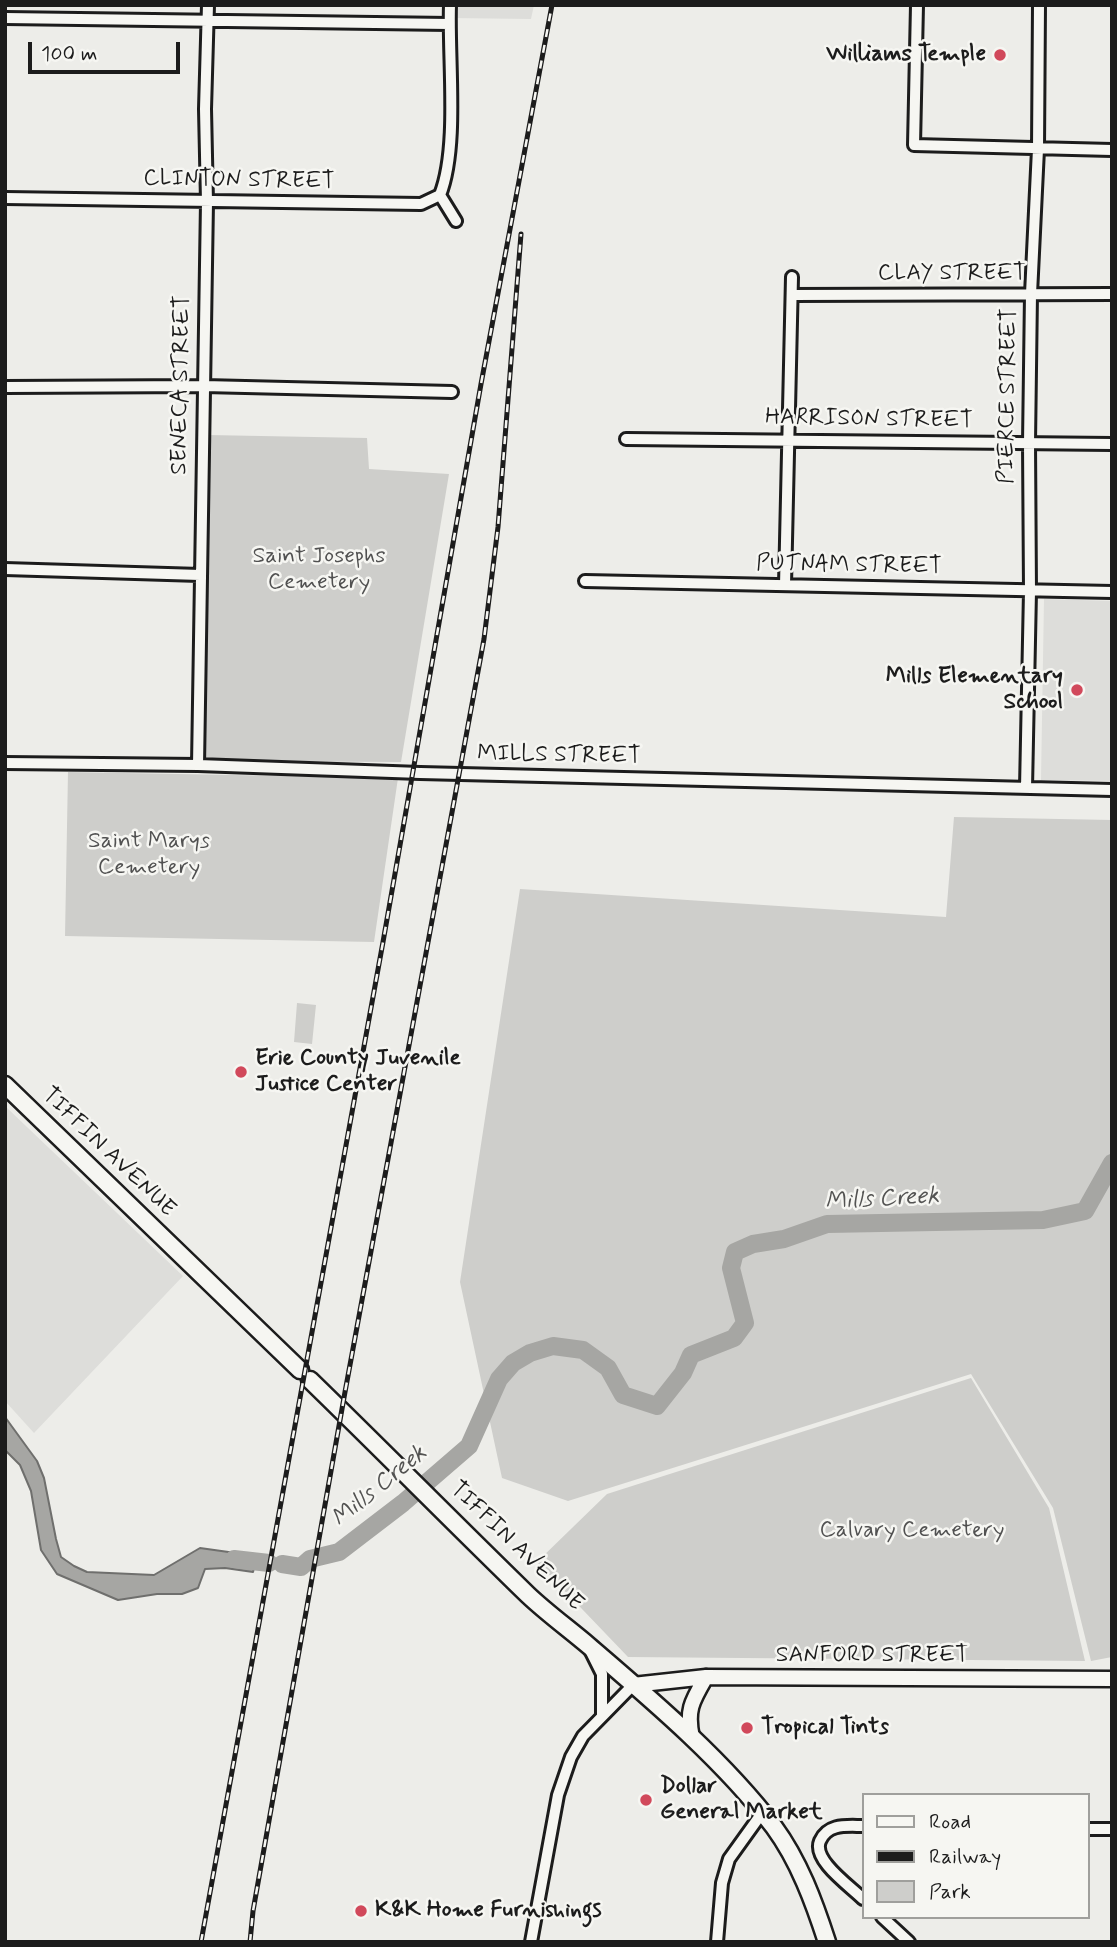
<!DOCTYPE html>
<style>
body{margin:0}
#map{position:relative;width:1117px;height:1947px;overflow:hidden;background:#edede9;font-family:Mynerve,sans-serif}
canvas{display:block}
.frame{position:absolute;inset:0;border:7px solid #1c1c1c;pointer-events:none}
.legend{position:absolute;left:862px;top:1793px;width:228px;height:126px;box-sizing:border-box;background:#f6f6f2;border:2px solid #9f9f9c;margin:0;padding:9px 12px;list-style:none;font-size:21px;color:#1c1c1c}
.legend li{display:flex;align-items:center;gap:14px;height:35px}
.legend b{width:35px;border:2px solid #9f9f9c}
.scale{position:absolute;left:28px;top:42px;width:152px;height:32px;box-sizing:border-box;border:4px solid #1c1c1c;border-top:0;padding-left:9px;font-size:21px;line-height:24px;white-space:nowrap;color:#1c1c1c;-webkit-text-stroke:5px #f6f6f2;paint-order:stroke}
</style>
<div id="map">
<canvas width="1117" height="1947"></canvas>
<div class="frame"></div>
<ul class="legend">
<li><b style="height:9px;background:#f6f6f2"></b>Road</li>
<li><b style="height:9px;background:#1c1c1c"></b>Railway</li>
<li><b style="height:19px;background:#cececb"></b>Park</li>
</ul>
<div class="scale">100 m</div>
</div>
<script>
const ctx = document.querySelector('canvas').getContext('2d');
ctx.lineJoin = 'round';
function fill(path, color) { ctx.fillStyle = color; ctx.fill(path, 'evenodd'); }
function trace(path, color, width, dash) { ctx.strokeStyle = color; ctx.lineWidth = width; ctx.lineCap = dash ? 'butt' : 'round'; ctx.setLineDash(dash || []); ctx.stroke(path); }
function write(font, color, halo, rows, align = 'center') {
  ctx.font = font + ' Mynerve,sans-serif'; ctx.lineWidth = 5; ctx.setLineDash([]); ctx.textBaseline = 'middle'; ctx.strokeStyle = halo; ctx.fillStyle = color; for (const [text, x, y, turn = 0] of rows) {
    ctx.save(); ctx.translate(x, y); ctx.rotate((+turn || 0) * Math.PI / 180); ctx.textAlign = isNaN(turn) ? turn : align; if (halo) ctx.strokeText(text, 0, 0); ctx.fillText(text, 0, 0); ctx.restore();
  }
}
fill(new Path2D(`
 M 451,5 L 534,5 L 531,19 L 451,18 Z
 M 1044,599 L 1112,601 L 1112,781 L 1041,780 Z
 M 5,1106 L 183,1276 L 34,1433 L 5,1401 Z`), '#ddddda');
fill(new Path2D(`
 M 208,435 L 367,438 L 369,469 L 449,474 L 401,762 L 205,761 Z
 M 68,772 L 398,778 L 374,942 L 65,936 Z
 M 954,817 L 1112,820 L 1112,1657 L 1091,1661 L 1053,1508 L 971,1374 L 568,1501 L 502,1478 L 460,1282 L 520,889 L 946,917 Z
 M 297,1003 L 316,1005 L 312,1044 L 294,1042 Z
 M 971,1378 L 1049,1508 L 1085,1661 L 628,1657 L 537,1562 L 607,1494 Z`), '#cececb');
const water = new Path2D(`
 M 5,1417 L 37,1461 L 44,1478 L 56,1539 L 61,1557 L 74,1566 L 87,1572 L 154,1575 L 200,1548 L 257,1556 L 253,1572 L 225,1568 L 205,1569 L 198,1588 L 182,1594 L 157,1594 L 118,1600 L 57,1574 L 41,1550 L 31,1491 L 20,1465 L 5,1450 Z`);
fill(water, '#a6a6a3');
trace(water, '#6f6f6d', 2);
trace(new Path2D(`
 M 234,1559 L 269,1563
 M 282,1564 L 301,1567 L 310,1559 L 339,1552 L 403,1503 L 469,1446 L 499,1379 L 513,1363 L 530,1353 L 553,1346 L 583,1350 L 608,1368 L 623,1395 L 657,1406 L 683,1373 L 691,1355 L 734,1338 L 745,1323 L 731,1268 L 735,1252 L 753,1244 L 784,1239 L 827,1224 L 1043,1220 L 1085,1211 L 1112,1163`), '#a6a6a3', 18);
const minor = new Path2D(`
 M 917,5 L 914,145 L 1112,150
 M 5,18 L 449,24
 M 440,195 C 459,147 448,59 450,5
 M 440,195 L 456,221
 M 5,198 L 421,204 L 440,195
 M 792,295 L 1112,294
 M 5,387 L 204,386 L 452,392
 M 626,439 L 1112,444
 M 5,569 L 200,575
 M 585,581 L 1112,592
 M 785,585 L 792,277
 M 5,763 L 198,765 L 420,773 L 1112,790
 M 198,765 L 207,202 L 205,109 L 208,5
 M 1026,788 L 1030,591 L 1029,443 L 1031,294 L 1038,149 L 1039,5
 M 591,1652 L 602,1674 L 602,1715
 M 863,1826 C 847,1826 828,1823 820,1841 C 812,1860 850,1886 863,1899
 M 1087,1829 L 1112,1829
 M 882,1917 L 909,1942
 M 531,1942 L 558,1795 L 571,1757 L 583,1736 L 633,1685
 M 717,1942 L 722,1883 L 729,1859 L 762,1813`);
const secondary = new Path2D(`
 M 633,1685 L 706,1677 L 1112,1679
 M 692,1738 C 686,1710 692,1701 706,1677`);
const primary = new Path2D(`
 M 5,1085 L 300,1370
 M 310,1380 C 383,1451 455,1524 528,1595 C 547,1613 569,1629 589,1646 C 652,1700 724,1761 774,1827 C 799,1861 814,1902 827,1942`);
trace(minor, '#1c1c1c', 16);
trace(secondary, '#1c1c1c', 19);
trace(primary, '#1c1c1c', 21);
trace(minor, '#f6f6f2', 10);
trace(secondary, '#f6f6f2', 14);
trace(primary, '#f6f6f2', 16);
const rail = new Path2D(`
 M 201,1942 L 383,942 L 481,384 L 552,5
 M 250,1942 L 253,1911 L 345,1392 L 484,639 L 498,527 L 521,234`);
trace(rail, '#1c1c1c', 5);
trace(rail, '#f6f6f2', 2.5, [8]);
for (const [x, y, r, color] of [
 [1000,55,7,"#d1495b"],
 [1077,690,7,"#d1495b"],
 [241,1072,7,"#d1495b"],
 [747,1728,7,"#d1495b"],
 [646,1800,7,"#d1495b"],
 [361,1911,7,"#d1495b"]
]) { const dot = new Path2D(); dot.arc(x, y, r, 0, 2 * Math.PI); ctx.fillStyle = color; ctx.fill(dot); trace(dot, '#f6f6f2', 2.5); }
write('bold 23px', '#1c1c1c', '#f6f6f2', [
 ["Williams Temple",986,55,"right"],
 ["Mills Elementary",1063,677,"right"],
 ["School",1063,703,"right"],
 ["Erie County Juvenile",255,1059],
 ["Justice Center",255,1085],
 ["Tropical Tints",761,1728],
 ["Dollar",660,1787],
 ["General Market",660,1813],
 ["K&K Home Furnishings",375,1911]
], 'left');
write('23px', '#1c1c1c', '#f6f6f2', [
 ["CLINTON STREET",239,181,1],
 ["CLAY STREET",952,274],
 ["SENECA STREET",182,385,-89],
 ["PIERCE STREET",1009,396,-89],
 ["HARRISON STREET",869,420,1],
 ["PUTNAM STREET",849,566,1],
 ["MILLS STREET",559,756,1],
 ["TIFFIN AVENUE",108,1153,44],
 ["TIFFIN AVENUE",516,1547,44],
 ["SANFORD STREET",872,1656]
]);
write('23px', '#515151', '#f6f6f2', [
 ["Saint Josephs",319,557],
 ["Cemetery",319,583],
 ["Saint Marys",149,842],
 ["Cemetery",149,868],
 ["Calvary Cemetery",912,1531]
]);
write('italic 24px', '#535352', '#f6f6f2', [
 ["Mills Creek",882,1200,-3],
 ["Mills Creek",380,1487,-39]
]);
</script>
